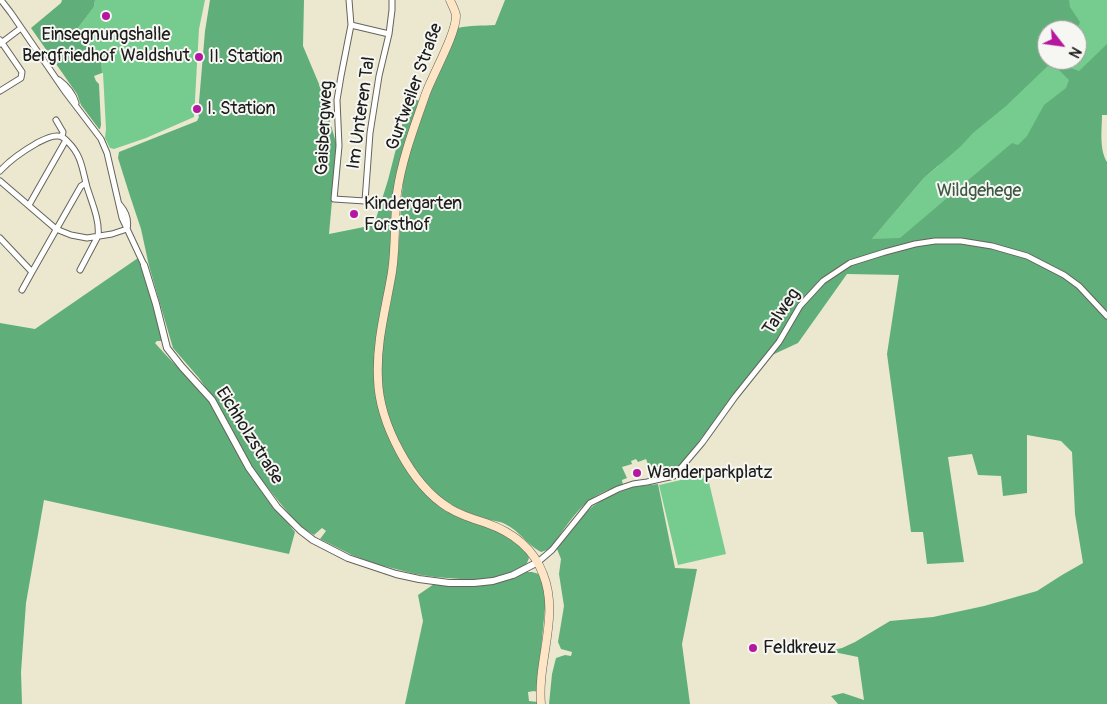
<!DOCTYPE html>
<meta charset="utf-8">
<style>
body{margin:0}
#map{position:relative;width:1107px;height:704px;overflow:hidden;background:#ece8d0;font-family:Pangolin,sans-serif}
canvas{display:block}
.north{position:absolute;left:1037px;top:20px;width:50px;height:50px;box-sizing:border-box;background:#f6f6f2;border:1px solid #9f9f9c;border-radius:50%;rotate:120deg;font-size:14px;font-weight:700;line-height:20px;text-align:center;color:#1c1c1c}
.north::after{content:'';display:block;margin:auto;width:18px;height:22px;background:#b5179e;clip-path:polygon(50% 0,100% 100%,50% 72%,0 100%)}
</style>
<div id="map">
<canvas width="1107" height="704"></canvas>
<div class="north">N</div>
</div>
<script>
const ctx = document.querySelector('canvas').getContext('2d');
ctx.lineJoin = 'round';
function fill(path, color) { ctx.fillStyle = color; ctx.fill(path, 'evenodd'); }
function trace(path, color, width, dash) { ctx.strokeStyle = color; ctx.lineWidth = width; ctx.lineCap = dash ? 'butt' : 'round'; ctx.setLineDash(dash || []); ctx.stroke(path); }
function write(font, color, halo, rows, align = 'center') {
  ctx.font = font + ' Pangolin,sans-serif'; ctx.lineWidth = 4; ctx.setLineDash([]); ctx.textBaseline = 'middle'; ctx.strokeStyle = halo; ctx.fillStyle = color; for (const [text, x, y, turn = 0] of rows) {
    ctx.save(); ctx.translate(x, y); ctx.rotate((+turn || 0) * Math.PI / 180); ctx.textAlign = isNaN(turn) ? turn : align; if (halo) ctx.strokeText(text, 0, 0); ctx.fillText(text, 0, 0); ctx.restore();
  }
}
fill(new Path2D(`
 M 95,0 L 205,0 L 199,29 L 194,117 L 146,138 L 114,149 L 110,148 L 105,138 L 106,129 L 103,73 L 102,73 L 101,57 L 80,34 L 78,28 L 94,7 Z
 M 1063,0 L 1107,0 L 1107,101 L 1020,237 L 871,240 L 924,178 L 937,167 L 952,151 L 1051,60 L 1077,60 L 1077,30 L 1039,30 Z
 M 707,474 L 726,554 L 678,565 L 659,485 Z`), '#76cb8f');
fill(new Path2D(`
 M 62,0 L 95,0 L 94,7 L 78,28 L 80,34 L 101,56 L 102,73 L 94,76 L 96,81 L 99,84 L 101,125 L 100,129 L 99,129 L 81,105 L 77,94 L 31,28 L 61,3 Z
 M 210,0 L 304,0 L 303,46 L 319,84 L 337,146 L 329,234 L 374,225 L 388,180 L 409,98 L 420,101 L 405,149 L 390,271 L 375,361 L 374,383 L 380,410 L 421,487 L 484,525 L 515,540 L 525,549 L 529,558 L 527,563 L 523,568 L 492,578 L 473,580 L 435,577 L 415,574 L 376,564 L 352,555 L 320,539 L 326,531 L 322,528 L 314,535 L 303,528 L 295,521 L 280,503 L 252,468 L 232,429 L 214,400 L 199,378 L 173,348 L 149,266 L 141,229 L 130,196 L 118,158 L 119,152 L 197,121 L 199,117 L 198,114 L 205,31 Z
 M 505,0 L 1069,0 L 1070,7 L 1080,22 L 1077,31 L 1047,30 L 1047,60 L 1054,60 L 1006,106 L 973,133 L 960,147 L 924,178 L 872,239 L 900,238 L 1012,143 L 1018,145 L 1027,136 L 1044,105 L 1066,88 L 1069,80 L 1057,68 L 1060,64 L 1079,71 L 1107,44 L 1107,115 L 1102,115 C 1102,130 1099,149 1107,162 L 1107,704 L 838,704 L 831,696 L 843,693 L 864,700 L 858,657 L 829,651 L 842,648 L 855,642 L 890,621 L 933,617 L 984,606 L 1037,591 L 1062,575 L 1083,563 L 1075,514 L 1072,452 L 1061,441 L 1027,435 L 1027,493 L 1003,496 L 1001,476 L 978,475 L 972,454 L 948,457 L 964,562 L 927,564 L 923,532 L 911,532 L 887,354 L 899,275 L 847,274 L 798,343 L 770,356 L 706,439 L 703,436 L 684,462 L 672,474 L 653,478 L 646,459 L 638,462 L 636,459 L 631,461 L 632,464 L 622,467 L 627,478 L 622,480 L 623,485 C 612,488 599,493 590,500 C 575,511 563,531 552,546 L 547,550 L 541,552 C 527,545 519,530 505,524 C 500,521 493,521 487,519 C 474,515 460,510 449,503 C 411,478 385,425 381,380 C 380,365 381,350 383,335 C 384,325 388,315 390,306 C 392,295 394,283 396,272 C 401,238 399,204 405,170 C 414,123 439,72 458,28 C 470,25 482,26 495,25 Z
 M 138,258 L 154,307 L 162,341 L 157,341 L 155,343 L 164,353 L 210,401 L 247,469 L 295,532 L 289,554 L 44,500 L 26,603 L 21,672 L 22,704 L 0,704 L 0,323 L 35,329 Z
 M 658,484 L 675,568 L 697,569 L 682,644 L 690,704 L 549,704 L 552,674 L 556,658 L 565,655 L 571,656 L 572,652 L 561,649 L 558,642 L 564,606 L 559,574 L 561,559 L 557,549 L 582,516 L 593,506 L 609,496 L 633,487 Z
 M 525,572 L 532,572 L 539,574 C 545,585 545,597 545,608 L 537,692 L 534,691 L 528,692 L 529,701 L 538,702 L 538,704 L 405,704 L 423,621 L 418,595 L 434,584 L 474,586 L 493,584 L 515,578 Z`), '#60af7a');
const minor = new Path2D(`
 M 1,0 L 11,13 L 66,93 L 101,139 L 107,153 L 122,218 L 144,265
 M 349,0 L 351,25 L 341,76 L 337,100 L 339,146 L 334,199 L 365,201 L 370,133 L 379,76 L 389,34 L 392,10 L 392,0
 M 351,25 L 389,34
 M 0,40 L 22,72 L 21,78 L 0,91
 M 0,44 L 21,28
 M 59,80 C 67,86 73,93 76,103
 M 56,120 L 63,132 L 62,137
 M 0,171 C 10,160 23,151 37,143 C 43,140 51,135 58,136 C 63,136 65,139 68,142 C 82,156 82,169 87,187 C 92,203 100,221 98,236 L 80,270
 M 0,181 L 56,229 L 71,235 L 87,238 L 112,234 L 127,229
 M 29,205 L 66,140
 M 120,205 C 126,212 129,220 127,229
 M 0,238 L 32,272 L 81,186 L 86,183
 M 22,290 L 32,272
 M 538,562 L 552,550 L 590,503 L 618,489 L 633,484 L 647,482 L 674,476 L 702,443 L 735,397 L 779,342 L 800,306 L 823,281 L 850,263 L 885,252 L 915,244 L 935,241 L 961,241 L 992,246 L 1027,256 L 1064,275 L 1079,286 L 1107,316`);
const tertiary = new Path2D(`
 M 144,265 L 156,304 L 167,348 L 182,367 L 212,400 L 249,468 L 277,507 L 300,530 L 313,540 L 348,558 L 396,574 L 419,579 L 449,583 L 474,583 L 493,581 L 513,575 L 538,562`);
const secondary = new Path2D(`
 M 450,0 C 452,5 455,10 456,15 C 457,32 433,74 426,93 C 415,125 402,158 397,193 C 394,219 396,246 392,272 C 386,308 376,342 378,379 C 379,422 411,485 449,508 C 460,515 473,519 486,523 C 512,532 533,547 543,574 C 560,616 537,660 541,704`);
trace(minor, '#65635b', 7);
trace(tertiary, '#65635b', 8);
trace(secondary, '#65635b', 9);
trace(minor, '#fff', 5);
trace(tertiary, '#fff', 6);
trace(secondary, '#fee5c5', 8);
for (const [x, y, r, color] of [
 [106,16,5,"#b5179e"],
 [199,57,5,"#b5179e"],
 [197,109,5,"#b5179e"],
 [354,214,5,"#b5179e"],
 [637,473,5,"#b5179e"],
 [753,648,5,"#b5179e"]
]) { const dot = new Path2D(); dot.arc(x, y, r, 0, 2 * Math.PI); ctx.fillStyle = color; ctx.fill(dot); trace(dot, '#f6f6f2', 2); }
write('18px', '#1c1c1c', '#f6f6f2', [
 ["Einsegnungshalle",106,35,"center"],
 ["Bergfriedhof Waldshut",106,56,"center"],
 ["II. Station",209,57],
 ["I. Station",207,109],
 ["Kindergarten",364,204],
 ["Forsthof",364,225],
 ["Wanderparkplatz",647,473],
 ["Feldkreuz",763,648]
], 'left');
write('18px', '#1c1c1c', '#f6f6f2', [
 ["Gurtweiler Straße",415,87,-70],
 ["Im Unteren Tal",362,113,-82],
 ["Gaisbergweg",325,128,-87],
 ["Talweg",782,312,-56],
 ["Eichholzstraße",249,436,58]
]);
write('18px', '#3c5944', '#f6f6f2', [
 ["Wildgehege",979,191]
]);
</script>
